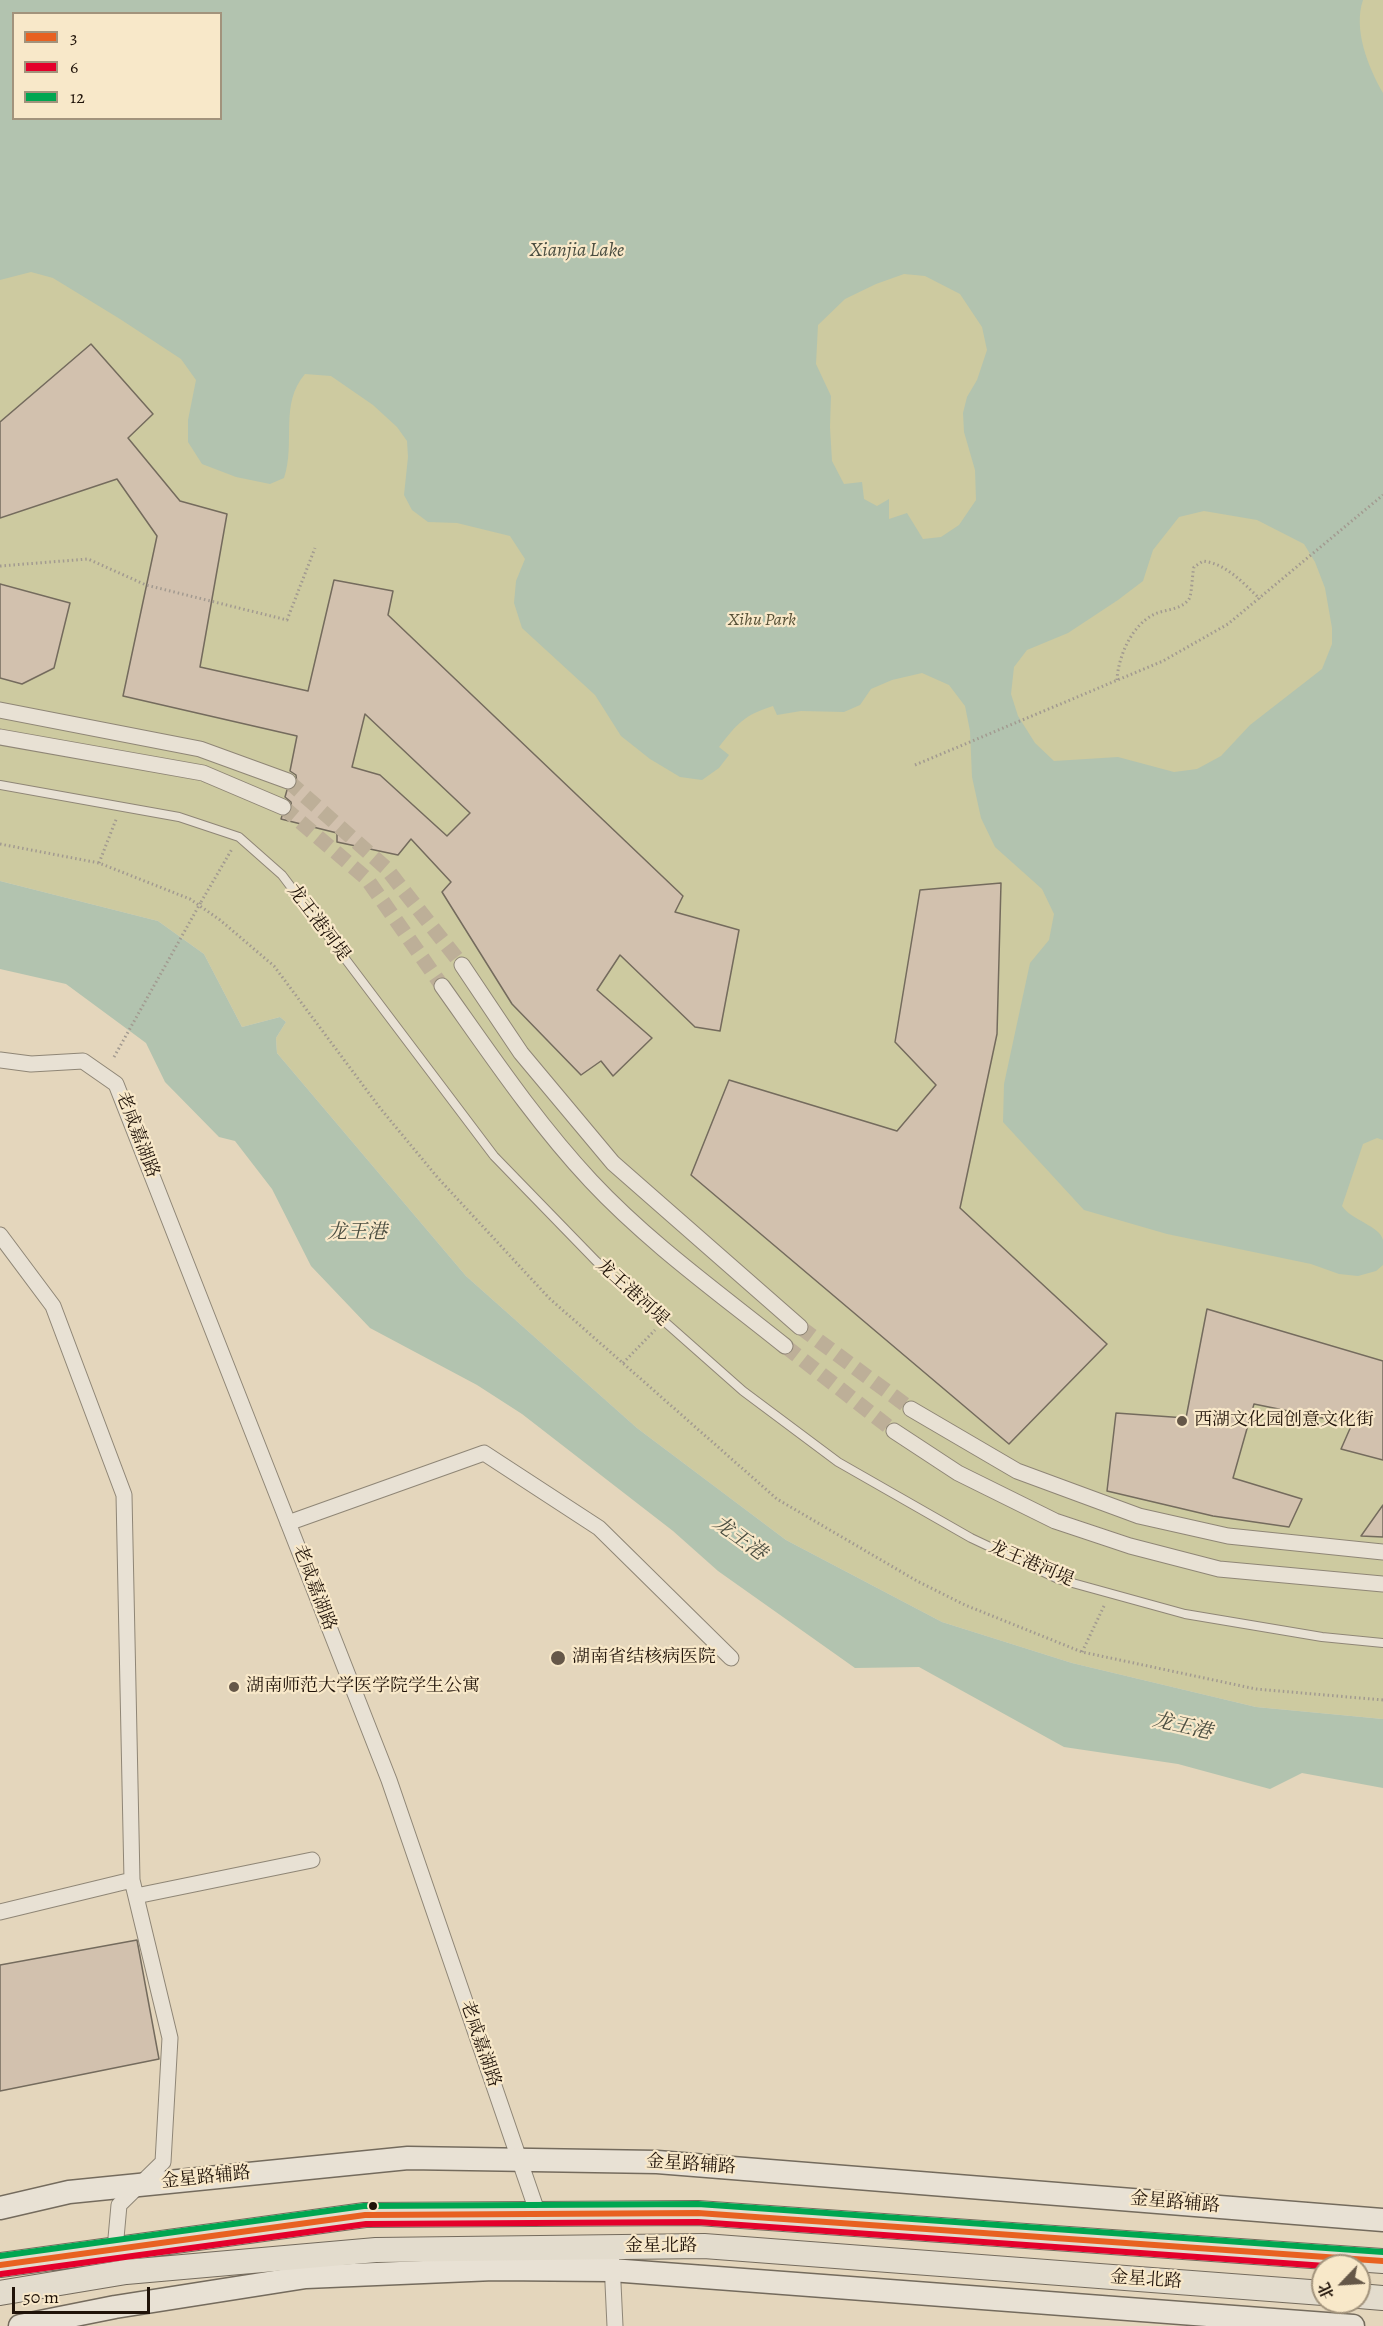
<!DOCTYPE html>
<meta charset="utf-8">
<style>
body{margin:0}
#map{position:relative;width:1383px;height:2326px;overflow:hidden;background:#e4d6bc;font-family:Alegreya,"Noto Serif SC",serif}
canvas{display:block}
.legend{position:absolute;left:12px;top:12px;width:210px;height:108px;box-sizing:border-box;background:#f8e8c9;border:2px solid #a2937c;margin:0;padding:8px 10px;list-style:none;font-size:18px;color:#201309}
.legend li{display:flex;align-items:center;gap:12px;height:30px}
.legend b{width:30px;border:2px solid #a2937c}
.north{position:absolute;left:1311px;top:2254px;width:60px;height:60px;box-sizing:border-box;background:#f8e8c9;border:2px solid #a2937c;border-radius:50%;rotate:245deg;font-size:16px;font-weight:700;line-height:24px;text-align:center;color:#201309}
.north::after{content:'';display:block;margin:auto;width:21px;height:27px;background:#655748;clip-path:polygon(50% 0,100% 100%,50% 72%,0 100%)}
.scale{position:absolute;left:12px;top:2287px;width:138px;height:27px;box-sizing:border-box;border:3px solid #201309;border-top:0;padding-left:8px;font-size:18px;line-height:21px;white-space:nowrap;color:#201309;-webkit-text-stroke:4px #f8e8c9;paint-order:stroke}
</style>
<div id="map">
<canvas width="1383" height="2326"></canvas>
<ul class="legend">
<li><b style="height:8px;background:#e86121"></b>3</li>
<li><b style="height:8px;background:#e4002b"></b>6</li>
<li><b style="height:8px;background:#00a651"></b>12</li>
</ul>
<div class="north">北</div>
<div class="scale">50 m</div>
</div>
<script>
const ctx = document.querySelector('canvas').getContext('2d');
ctx.lineJoin = 'round';
function fill(path, color) { ctx.fillStyle = color; ctx.fill(path, 'evenodd'); }
function trace(path, color, width, dash) { ctx.strokeStyle = color; ctx.lineWidth = width; ctx.lineCap = dash ? 'butt' : 'round'; ctx.setLineDash(dash || []); ctx.stroke(path); }
function write(font, color, halo, rows, align = 'center') {
  ctx.font = font + ' Alegreya,"Noto Serif SC",serif'; ctx.lineWidth = 4.5; ctx.setLineDash([]); ctx.textBaseline = 'middle'; ctx.strokeStyle = halo; ctx.fillStyle = color; for (const [text, x, y, turn = 0] of rows) {
    ctx.save(); ctx.translate(x, y); ctx.rotate((+turn || 0) * Math.PI / 180); ctx.textAlign = isNaN(turn) ? turn : align; if (halo) ctx.strokeText(text, 0, 0); ctx.fillText(text, 0, 0); ctx.restore();
  }
}
fill(new Path2D(`
 M 0,0 L 1383,0 L 1383,1719 L 1256,1707 L 1072,1663 L 942,1622 L 786,1540 L 637,1428 L 466,1276 L 277,1053 L 276,1038 L 286,1022 L 280,1017 L 242,1027 L 204,954 L 158,921 L 0,881 ZM 14,14 L 220,14 L 220,118 L 14,118 Z`), '#cdcaa0');
fill(new Path2D(`
 M 0,0 L 1363,0 C 1353,29 1368,67 1383,93 L 1383,1140 L 1377,1138 L 1363,1144 L 1342,1206 C 1351,1220 1380,1226 1383,1240 C 1383,1247 1383,1257 1383,1265 L 1376,1271 L 1358,1276 L 1339,1274 L 1311,1264 L 1167,1234 L 1084,1210 L 1003,1122 L 1004,1084 L 1030,963 L 1049,940 L 1054,914 L 1042,889 L 995,847 L 981,818 L 972,777 L 970,731 L 965,706 L 949,685 L 922,673 L 892,680 L 871,689 L 860,705 L 844,712 L 801,711 L 777,715 L 773,706 C 744,715 737,724 719,747 L 729,755 L 719,768 L 702,780 L 680,777 L 650,759 L 621,736 L 595,695 L 522,628 L 514,603 L 516,581 L 525,559 L 510,536 L 457,523 L 428,522 L 412,510 L 404,495 L 408,457 L 407,441 L 397,427 L 373,405 L 331,376 L 305,374 C 279,404 296,443 284,478 L 270,484 L 236,477 L 202,464 L 188,442 L 188,420 L 196,380 L 181,359 L 120,319 L 53,278 L 31,272 L 0,280 ZM 14,14 L 220,14 L 220,118 L 14,118 ZM 904,274 L 925,276 L 960,294 L 982,327 L 987,350 L 977,380 L 967,397 L 963,413 L 964,432 L 975,470 L 976,500 L 959,525 L 941,537 L 923,539 L 907,513 L 889,519 L 889,499 L 877,506 L 864,499 L 862,482 L 844,484 L 832,461 L 830,427 L 831,396 L 816,364 L 818,325 L 845,299 L 876,284 ZM 1204,511 L 1257,520 L 1304,544 L 1315,562 L 1325,588 L 1332,628 L 1332,644 L 1322,669 L 1250,725 L 1221,756 L 1197,769 L 1174,772 L 1118,757 L 1054,761 L 1035,743 L 1018,716 L 1011,694 L 1014,667 L 1027,650 L 1068,633 L 1118,600 L 1143,581 L 1153,550 L 1179,517 Z
 M 0,881 L 158,921 L 204,954 L 242,1027 L 280,1017 L 286,1022 L 276,1038 L 277,1053 L 466,1276 L 637,1428 L 786,1540 L 942,1622 L 1072,1663 L 1256,1707 L 1383,1719 L 1383,1788 L 1302,1773 L 1270,1789 L 1178,1764 L 1064,1747 L 919,1667 L 855,1668 L 718,1571 L 673,1531 L 522,1414 L 477,1385 L 370,1328 L 311,1266 L 272,1189 L 235,1141 L 219,1137 L 165,1082 L 146,1043 L 66,984 L 0,969 Z`), '#b2c3af');
const building = new Path2D(`
 M 91,344 L 153,414 L 128,438 L 180,501 L 227,514 L 200,667 L 308,691 L 334,580 L 393,591 L 388,615 L 683,896 L 675,912 L 739,930 L 720,1031 L 695,1027 L 620,955 L 597,990 L 652,1038 L 613,1076 L 601,1061 L 581,1075 L 512,1004 L 442,892 L 451,882 L 411,839 L 398,855 L 337,842 L 337,833 L 281,819 L 282,816 L 288,815 L 292,810 L 291,802 L 285,797 L 287,790 L 294,789 L 297,784 L 296,775 L 290,771 L 297,736 L 123,696 L 157,536 L 117,479 L 0,518 L 0,422 ZM 365,714 L 470,813 L 447,836 L 380,775 L 352,767 Z
 M 0,584 L 70,603 L 54,668 L 22,684 L 0,678 Z
 M 1001,883 L 997,1034 L 960,1208 L 1107,1344 L 1009,1444 L 691,1175 L 729,1080 L 897,1131 L 936,1085 L 895,1042 L 920,890 Z
 M 1207,1309 L 1383,1361 L 1383,1460 L 1341,1449 L 1352,1424 L 1254,1404 L 1233,1478 L 1302,1499 L 1289,1527 L 1213,1516 L 1107,1491 L 1116,1413 L 1186,1418 Z
 M 1383,1505 L 1383,1537 L 1361,1536 Z
 M 137,1940 L 159,2059 L 0,2091 L 0,1965 Z`);
fill(building, '#d2c1ae');
trace(building, '#746b5d', 1.5);
trace(new Path2D(`
 M 288,781 L 386,868 L 462,965
 M 283,807 L 367,879 L 442,986
 M 800,1327 L 911,1409
 M 785,1346 L 894,1431`), '#bdaf98', 15, [15, 8]);
const lane = new Path2D(`
 M 0,785 L 179,817 L 239,837 L 282,875 L 494,1156 L 596,1261 L 743,1391 L 838,1462 L 971,1538 L 1058,1579 L 1185,1614 L 1322,1637 L 1383,1643`);
const street = new Path2D(`
 M 0,710 L 200,749 L 288,781
 M 0,737 L 203,773 L 283,807
 M 462,965 L 521,1053 L 613,1163 L 800,1327
 M 442,986 C 489,1052 535,1121 591,1181 C 649,1243 719,1293 785,1346
 M 0,1060 L 31,1064 L 83,1061 L 116,1084 L 389,1780 L 538,2214
 M 0,1235 L 53,1306 L 124,1495 L 132,1880 L 170,2038 L 163,2162 L 119,2205 L 115,2249
 M 911,1409 L 1017,1471 L 1139,1516 L 1228,1536 L 1383,1552
 M 894,1431 L 958,1473 L 1055,1521 L 1130,1546 L 1219,1569 L 1383,1584
 M 288,1523 L 484,1453 L 599,1528 L 731,1658
 M 136,1896 L 312,1860
 M 0,1912 L 132,1880
 M 612,2262 L 615,2326`);
const secondary = new Path2D(`
 M 0,2208 L 69,2192 L 408,2158 L 657,2162 L 1383,2220
 M 20,2326 L 115,2307 L 306,2277 L 494,2269 L 611,2270 L 1353,2326`);
const primary = new Path2D(`
 M 0,2265 L 365,2215 L 698,2213 L 1383,2261
 M 0,2293 L 126,2272 L 376,2250 L 704,2246 L 1323,2293
 M 1359,2296 L 1383,2298`);
trace(lane, '#8f8676', 10);
trace(street, '#8f8676', 17);
trace(secondary, '#746b5d', 25);
trace(primary, '#746b5d', 26);
trace(new Path2D(`
 M 0,566 L 88,559 L 146,585 L 287,620 L 315,548
 M 1117,680 C 1118,657 1132,624 1155,614 C 1166,609 1181,610 1189,599 C 1192,594 1192,575 1194,567 L 1203,561 C 1227,564 1243,583 1260,599
 M 915,765 L 1163,661 L 1228,624 L 1383,495
 M 0,844 L 99,863 L 190,899 L 220,920 L 274,966 L 380,1108 L 438,1178 L 549,1298 L 777,1499 L 917,1581 L 965,1605 L 1082,1652 L 1256,1689 L 1383,1700
 M 99,863 L 117,817
 M 201,902 L 232,849
 M 623,1363 L 655,1330
 M 1082,1652 L 1105,1604`), '#a29a90', 3, [1.5, 3]);
trace(lane, '#e8e1d4', 8);
trace(street, '#e8e1d4', 15);
trace(secondary, '#e8e1d4', 22);
trace(primary, '#e3dccd', 24);
trace(new Path2D(`
 M 114,1057 L 201,902`), '#a29a90', 3, [1.5, 3]);
trace(new Path2D(`
 M 0,2265 L 365,2215 L 698,2213 L 1383,2261`), '#e86121', 6);
trace(new Path2D(`
 M 1,2274 L 366,2224 L 698,2222 L 1326,2266`), '#e4002b', 6);
trace(new Path2D(`
 M 0,2256 L 364,2206 L 698,2204 L 1383,2252`), '#00a651', 6);
for (const [x, y, r, color] of [
 [1182,1421,6,"#655748"],
 [558,1658,8,"#655748"],
 [234,1687,6,"#655748"],
 [373,2206,5,"#201309"]
]) { const dot = new Path2D(); dot.arc(x, y, r, 0, 2 * Math.PI); ctx.fillStyle = color; ctx.fill(dot); trace(dot, '#f8e8c9', 2); }
write('italic 18px', '#565036', '#f8e8c9', [
 ["Xihu Park",762,621]
]);
write('18px', '#201309', '#f8e8c9', [
 ["龙王港河堤",318,923,53],
 ["老咸嘉湖路",137,1135,69],
 ["龙王港河堤",632,1293,42],
 ["龙王港河堤",1031,1564,23],
 ["老咸嘉湖路",314,1588,69],
 ["老咸嘉湖路",480,2044,71],
 ["金星路辅路",691,2165,4],
 ["金星路辅路",206,2178,-6],
 ["金星路辅路",1175,2203,5],
 ["金星北路",661,2247],
 ["金星北路",1146,2280,4]
]);
write('18px', '#201309', '#f8e8c9', [
 ["西湖文化园创意文化街",1194,1421],
 ["湖南省结核病医院",572,1658],
 ["湖南师范大学医学院学生公寓",246,1687]
], 'left');
write('italic 20px', '#4b4e41', '#f8e8c9', [
 ["Xianjia Lake",577,251],
 ["龙王港",357,1233],
 ["龙王港",739,1539,36],
 ["龙王港",1182,1727,13]
]);
</script>
